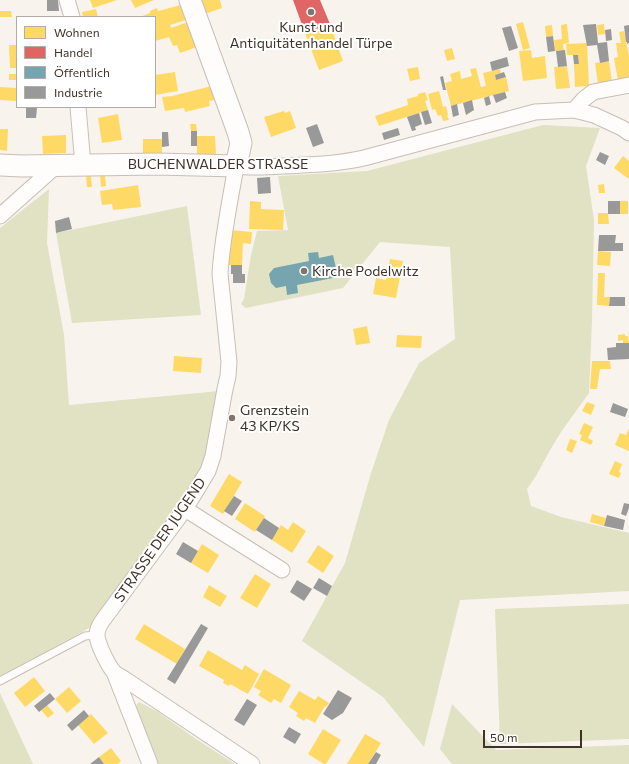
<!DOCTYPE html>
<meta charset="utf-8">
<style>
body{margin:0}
#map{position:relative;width:629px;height:764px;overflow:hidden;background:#f9f3ed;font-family:Commissioner,sans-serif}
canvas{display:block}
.legend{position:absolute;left:16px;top:16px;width:140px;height:92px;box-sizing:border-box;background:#fff;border:1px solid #b2ada9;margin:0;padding:5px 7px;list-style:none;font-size:12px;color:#3f3228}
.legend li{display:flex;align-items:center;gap:8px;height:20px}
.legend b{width:20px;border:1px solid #b2ada9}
.scale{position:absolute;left:483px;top:730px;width:99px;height:18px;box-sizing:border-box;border:2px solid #3f3228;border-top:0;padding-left:5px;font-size:12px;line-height:14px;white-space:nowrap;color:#3f3228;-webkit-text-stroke:3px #fff;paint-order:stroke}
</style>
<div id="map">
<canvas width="629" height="764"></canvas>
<ul class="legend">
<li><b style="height:11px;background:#ffd966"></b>Wohnen</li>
<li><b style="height:11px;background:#e06666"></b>Handel</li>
<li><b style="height:11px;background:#76a5af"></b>Öffentlich</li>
<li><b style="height:11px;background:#999"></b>Industrie</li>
</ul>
<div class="scale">50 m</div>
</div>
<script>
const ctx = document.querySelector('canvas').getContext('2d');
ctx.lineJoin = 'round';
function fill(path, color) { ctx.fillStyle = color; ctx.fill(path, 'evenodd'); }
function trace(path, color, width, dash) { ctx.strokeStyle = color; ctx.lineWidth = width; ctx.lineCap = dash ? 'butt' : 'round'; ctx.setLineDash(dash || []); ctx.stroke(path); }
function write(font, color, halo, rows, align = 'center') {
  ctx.font = font + ' Commissioner,sans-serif'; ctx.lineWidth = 4; ctx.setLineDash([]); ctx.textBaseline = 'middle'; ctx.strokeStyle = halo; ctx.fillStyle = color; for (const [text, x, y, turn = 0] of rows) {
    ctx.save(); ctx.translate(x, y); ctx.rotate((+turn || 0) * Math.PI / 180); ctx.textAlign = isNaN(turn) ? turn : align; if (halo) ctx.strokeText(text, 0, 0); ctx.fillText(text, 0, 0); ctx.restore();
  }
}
fill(new Path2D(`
 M 543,125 L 600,128 L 586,166 L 594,220 L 592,320 L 589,393 L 561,432 L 549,452 L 536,476 L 527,489 L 531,506 L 561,517 L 629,533 L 629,591 L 460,600 L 424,747 L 383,697 L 302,641 L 345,563 L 371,473 L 389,420 L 419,363 L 455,339 L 450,247 L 380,242 L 343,288 L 246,308 L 241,304 L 244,299 L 251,255 L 257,231 L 288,230 L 278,176 L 367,171 Z
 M 49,189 L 47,243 L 64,335 L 69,405 L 220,391 L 201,472 L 96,624 L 0,678 L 0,228 Z
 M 187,206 L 201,315 L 72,323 L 56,233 Z
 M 629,604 L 629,739 L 500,744 L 495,609 Z
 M 0,693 L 33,764 L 0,764 Z
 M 139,702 L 158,712 L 196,739 L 235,764 L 157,764 L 135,707 Z
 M 452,704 L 496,750 L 629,745 L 629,764 L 452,764 L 440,749 Z`), '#e1e1c4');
fill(new Path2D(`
 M 90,0 L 117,0 L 93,8 Z
 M 131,0 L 154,0 L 135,8 Z
 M 201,0 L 220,0 L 222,8 L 205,14 Z
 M 181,5 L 186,20 L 170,25 L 171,28 L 188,22 L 197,47 L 180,53 L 177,45 L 173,46 L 169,37 L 155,41 L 155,17 L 140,17 L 150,13 L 150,11 L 157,8 L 158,11 Z
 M 96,9 L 98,17 L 83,17 L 82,12 Z
 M 0,11 L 11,11 L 12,17 L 0,17 Z
 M 523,22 L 530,48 L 523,50 L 516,24 Z
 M 330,24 L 343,61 L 319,70 L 305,33 Z
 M 567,24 L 569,43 L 563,44 L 564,50 L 555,51 L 554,40 L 562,39 L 561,25 Z
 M 604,24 L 605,34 L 598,35 L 597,25 Z
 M 552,25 L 553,36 L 546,37 L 545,26 Z
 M 624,31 L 629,56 L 629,80 L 618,81 L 614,58 L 618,57 L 616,43 L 621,43 L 619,32 Z
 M 587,43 L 589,86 L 575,87 L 574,64 L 579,64 L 578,55 L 567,55 L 566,44 Z
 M 9,45 L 17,45 L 17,68 L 10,68 Z
 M 452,48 L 455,59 L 447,61 L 444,50 Z
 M 531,50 L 532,58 L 545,56 L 547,78 L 523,81 L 519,51 Z
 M 609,61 L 612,82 L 598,84 L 595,63 Z
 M 567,66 L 570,88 L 556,89 L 554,67 Z
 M 418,67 L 420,79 L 410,81 L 407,69 Z
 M 476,68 L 481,87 L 486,86 L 483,73 L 500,69 L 501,73 L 495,75 L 496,80 L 506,77 L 509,91 L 451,106 L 445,83 L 452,81 L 450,74 L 460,71 L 461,79 L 472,76 L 470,69 Z
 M 175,72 L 178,91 L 155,95 L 155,75 Z
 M 9,74 L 17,74 L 17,80 L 9,80 Z
 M 212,86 L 216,100 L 209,101 L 210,106 L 185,112 L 184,108 L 165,111 L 162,97 L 172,96 Z
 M 0,87 L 16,88 L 16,101 L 0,100 Z
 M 439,91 L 443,107 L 446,106 L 448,115 L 447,115 L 449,120 L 443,121 L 441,115 L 438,116 L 435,109 L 432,110 L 428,94 Z
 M 425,92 L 428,100 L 425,101 L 428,110 L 379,126 L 375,116 L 408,105 L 407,99 L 418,96 L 418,94 Z
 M 284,111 L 285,113 L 290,111 L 296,128 L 271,137 L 264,117 Z
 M 118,114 L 122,140 L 102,143 L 98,118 Z
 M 190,124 L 196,124 L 197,131 L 191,131 Z
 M 0,129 L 8,129 L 7,151 L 0,150 Z
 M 66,135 L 66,153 L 43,154 L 42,136 Z
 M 197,136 L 215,136 L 216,154 L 197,154 Z
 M 143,139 L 162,139 L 162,155 L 143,156 Z
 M 623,156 L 629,161 L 629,179 L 614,168 Z
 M 100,175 L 105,175 L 106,186 L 101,187 Z
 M 86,176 L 91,176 L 92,187 L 87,187 Z
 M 604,184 L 605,193 L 599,193 L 598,185 Z
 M 138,185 L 141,207 L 113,210 L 112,204 L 102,205 L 100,191 Z
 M 250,201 L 261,202 L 261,209 L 284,210 L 283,230 L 249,229 Z
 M 620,201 L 628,201 L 628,214 L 620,214 Z
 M 598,213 L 608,213 L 609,224 L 598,224 Z
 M 230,230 L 252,232 L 251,244 L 243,243 L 242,265 L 227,265 Z
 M 598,251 L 611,252 L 610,266 L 597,265 Z
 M 390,259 L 403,261 L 396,298 L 373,294 L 376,278 L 386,280 Z
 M 598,273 L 605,273 L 604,297 L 610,297 L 609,306 L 597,305 Z
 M 367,326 L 370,343 L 356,345 L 353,329 Z
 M 625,334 L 625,336 L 628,336 L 629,343 L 623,343 L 623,340 L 618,341 L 618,335 Z
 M 397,335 L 422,336 L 421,348 L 396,347 Z
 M 174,356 L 202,358 L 201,373 L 173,371 Z
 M 592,361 L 610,361 L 611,369 L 600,369 L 597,389 L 590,389 Z
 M 587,402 L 595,405 L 591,415 L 582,411 Z
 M 584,423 L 593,427 L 588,438 L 593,441 L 591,445 L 580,440 L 582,435 L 579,434 Z
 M 629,428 L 629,451 L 615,445 L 620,433 L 626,435 Z
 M 570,439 L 577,441 L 572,453 L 566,450 Z
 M 615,461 L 622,464 L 619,472 L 621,473 L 619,478 L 609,474 Z
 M 229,474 L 242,482 L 223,514 L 210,506 Z
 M 245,503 L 265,516 L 255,532 L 235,519 Z
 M 592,514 L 606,518 L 604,526 L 590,522 Z
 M 293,522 L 306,531 L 292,553 L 272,540 L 281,525 L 288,530 Z
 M 202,544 L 219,555 L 208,573 L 191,563 Z
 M 318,545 L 334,556 L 323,573 L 307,562 Z
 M 255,574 L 271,584 L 257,608 L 240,598 Z
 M 209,585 L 227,596 L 220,607 L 203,597 Z
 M 144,624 L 185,649 L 177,664 L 135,639 Z
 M 208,650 L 242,670 L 245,665 L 259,674 L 248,694 L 230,684 L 229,686 L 223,683 L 224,680 L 199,666 Z
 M 264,669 L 291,685 L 281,703 L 274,699 L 271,703 L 258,695 L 261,691 L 254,687 Z
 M 34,677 L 45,691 L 25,707 L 14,693 Z
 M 69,687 L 81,701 L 67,713 L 55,699 Z
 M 299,691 L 315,700 L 318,696 L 329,703 L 326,707 L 325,706 L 315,723 L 306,718 L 304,721 L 296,716 L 298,713 L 289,707 Z
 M 47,705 L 54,713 L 48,718 L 41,710 Z
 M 91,714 L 108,733 L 94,744 L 78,725 Z
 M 323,729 L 341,740 L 326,764 L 324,764 L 308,754 Z
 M 365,734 L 381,743 L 368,764 L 347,764 Z
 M 111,748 L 121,761 L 118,764 L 104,764 L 99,757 Z`), '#ffd966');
fill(new Path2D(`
 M 293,0 L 320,0 L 330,24 L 305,33 Z`), '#e06666');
fill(new Path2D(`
 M 318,252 L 319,258 L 333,255 L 338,277 L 297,285 L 298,293 L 287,295 L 286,286 L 276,288 L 271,283 L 269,274 L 274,268 L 309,261 L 308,253 Z`), '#76a5af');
fill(new Path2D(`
 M 47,0 L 58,0 L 59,11 L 47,11 Z
 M 596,24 L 598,43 L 607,42 L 609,61 L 600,63 L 597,45 L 587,46 L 583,25 Z
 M 629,25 L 629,43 L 627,44 L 627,42 L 626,42 L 624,26 Z
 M 511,26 L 518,48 L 509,51 L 502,28 Z
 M 611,29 L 612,40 L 606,41 L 605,30 Z
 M 553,36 L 555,51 L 548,52 L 546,37 Z
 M 564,50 L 565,50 L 567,66 L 558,67 L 556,51 Z
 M 573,55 L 578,55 L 579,64 L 574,64 Z
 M 507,57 L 509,66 L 492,71 L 490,62 Z
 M 504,72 L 506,77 L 496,80 L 495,75 Z
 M 443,76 L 446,90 L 443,90 L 440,77 Z
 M 505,92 L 507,98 L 496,103 L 493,95 Z
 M 489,96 L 491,104 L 486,106 L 484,98 Z
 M 472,100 L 474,110 L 466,115 L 463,103 Z
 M 457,104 L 459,115 L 453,117 L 451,106 Z
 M 26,107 L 36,107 L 37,108 L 36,118 L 26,118 Z
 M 428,110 L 432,123 L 425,125 L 421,112 Z
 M 419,113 L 422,124 L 415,127 L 416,130 L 412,131 L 407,117 Z
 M 317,124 L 324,143 L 313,147 L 306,128 Z
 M 398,128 L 400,135 L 384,140 L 382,133 Z
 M 191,131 L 197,131 L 197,146 L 191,146 Z
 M 162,132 L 168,132 L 169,146 L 162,147 Z
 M 600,152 L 609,156 L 605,165 L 596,160 Z
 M 270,177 L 271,193 L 258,194 L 257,178 Z
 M 608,201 L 620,201 L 620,214 L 608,214 Z
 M 69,217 L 72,229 L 56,233 L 55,221 Z
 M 599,235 L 616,235 L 615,243 L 623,243 L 623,251 L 598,251 Z
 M 231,265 L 242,265 L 242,274 L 245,274 L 245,283 L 233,283 L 233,274 L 231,274 Z
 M 610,297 L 625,297 L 625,306 L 609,306 Z
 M 616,343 L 629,343 L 629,359 L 608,360 L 607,348 L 616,347 Z
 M 613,403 L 628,409 L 625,417 L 610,412 Z
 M 234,496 L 242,501 L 232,516 L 224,511 Z
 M 624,503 L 629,504 L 629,508 L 626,516 L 621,514 Z
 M 607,515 L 625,520 L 623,530 L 604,526 Z
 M 264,518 L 279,528 L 272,540 L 256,530 Z
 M 183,542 L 198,551 L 191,563 L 176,554 Z
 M 319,578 L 332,586 L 327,596 L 313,588 Z
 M 297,580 L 312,589 L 304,601 L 290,592 Z
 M 201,624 L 208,628 L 175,684 L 167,679 Z
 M 338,690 L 352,698 L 343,713 L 332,720 L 323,714 Z
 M 50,693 L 55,699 L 39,712 L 34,706 Z
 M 247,699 L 257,705 L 244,726 L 234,720 Z
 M 84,710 L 89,716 L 72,731 L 67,725 Z
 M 289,727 L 301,734 L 295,744 L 283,737 Z
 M 376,752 L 381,755 L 376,764 L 368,764 Z
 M 99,757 L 104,764 L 90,764 Z`), '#999');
const lane = new Path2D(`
 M 0,681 L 85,636 L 97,635`);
const street = new Path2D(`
 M 67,0 L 72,17
 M 78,107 L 83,165
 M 574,110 L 584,99 L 593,92 L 629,85
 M 0,216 L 56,166
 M 185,509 L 282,570
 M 114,672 L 150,764
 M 252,764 L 126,680 C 122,677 118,676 115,673 C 109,668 97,643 97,635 C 97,629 100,624 103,620 L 185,509 L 208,471 L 213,456 L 225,389 L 228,376 L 229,362 L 220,274 C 222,238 230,202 236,166 C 252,168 267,167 283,166 C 310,165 337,164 364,158 L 535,112 L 574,110 L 594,115 L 622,128 L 629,133`);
const secondary = new Path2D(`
 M 0,165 L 22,166 L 157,164 L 236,166 L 241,143 L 238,132 L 190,0`);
trace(lane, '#c7beb7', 9);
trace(street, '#c7beb7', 17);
trace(secondary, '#c7beb7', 23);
trace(lane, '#fefdfc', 7);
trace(street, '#fefdfc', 15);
trace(secondary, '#fefdfc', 21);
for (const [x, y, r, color] of [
 [311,12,4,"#80766d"],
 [304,271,4,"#80766d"],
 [232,418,4,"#80766d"]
]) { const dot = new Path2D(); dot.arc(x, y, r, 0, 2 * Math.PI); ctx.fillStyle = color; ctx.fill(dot); trace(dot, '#fff', 1.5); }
write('14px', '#3f3228', '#fff', [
 ["Kunst und",311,27,"center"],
 ["Antiquitätenhandel Türpe",311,43,"center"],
 ["Kirche Podelwitz",312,271],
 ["Grenzstein",240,410],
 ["43 KP/KS",240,426]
], 'left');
write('14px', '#3f3228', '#fff', [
 ["BUCHENWALDER STRASSE",218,164],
 ["STRASSE DER JUGEND",160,540,-55]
]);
</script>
